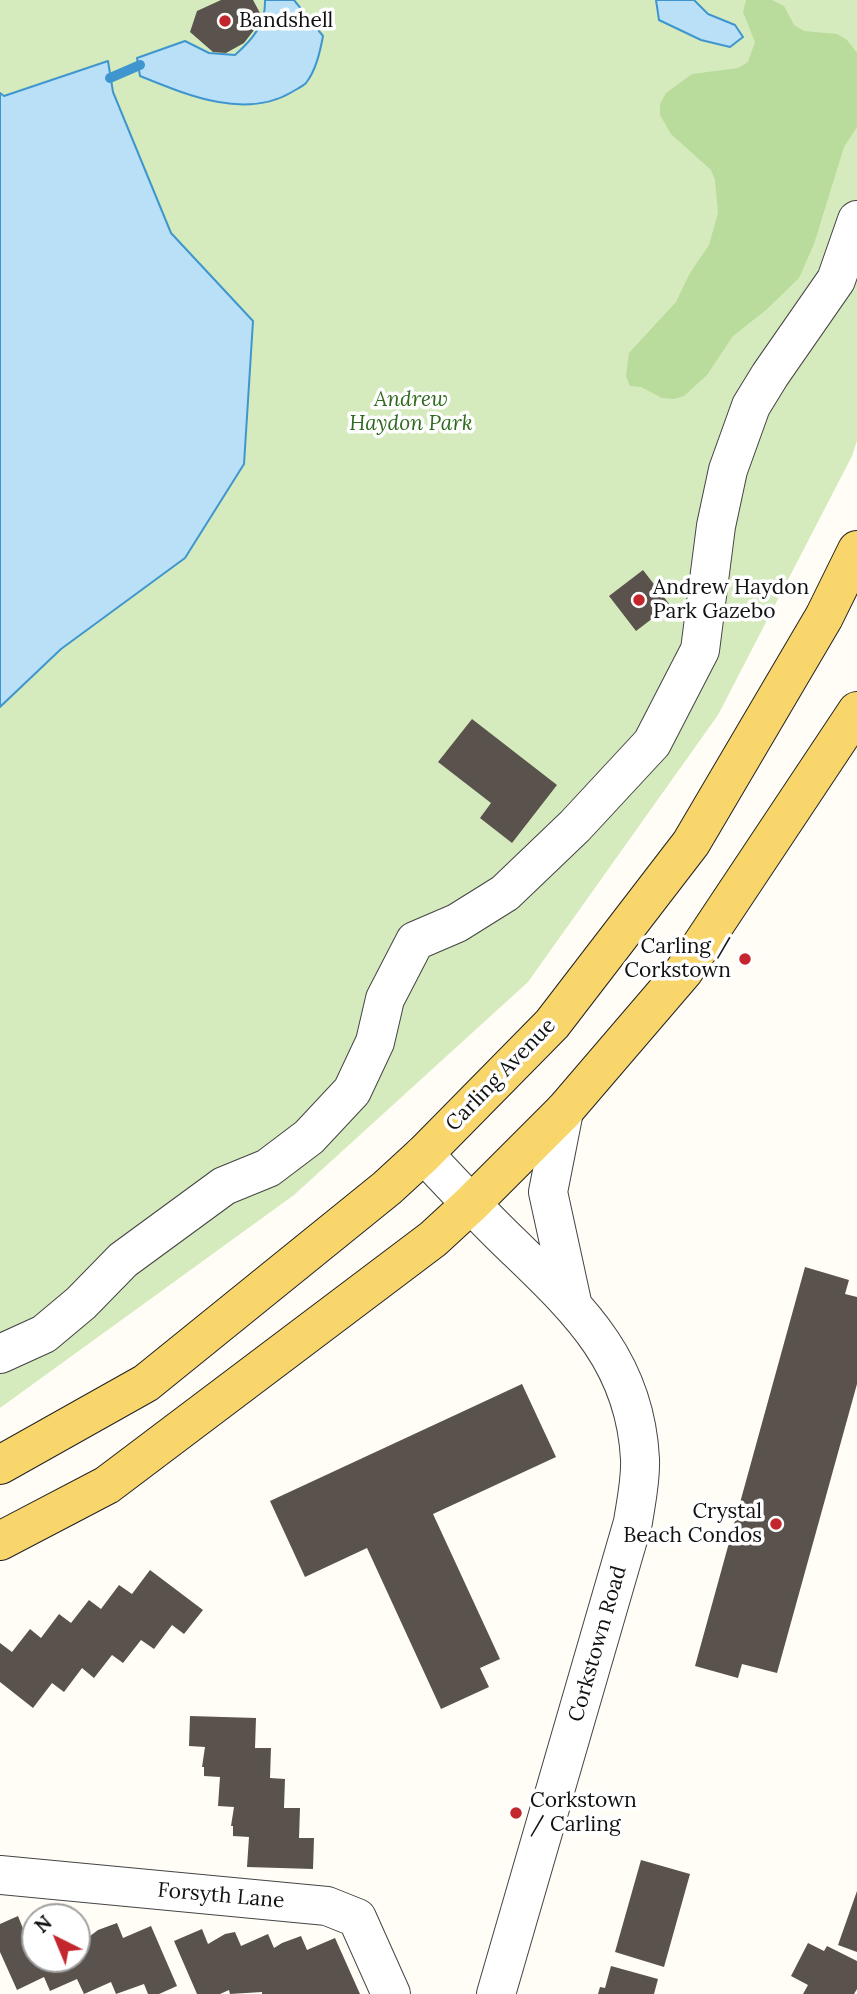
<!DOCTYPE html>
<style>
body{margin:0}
#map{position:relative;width:857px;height:1994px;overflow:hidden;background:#fffdf5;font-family:Lora,serif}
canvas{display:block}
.north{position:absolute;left:21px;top:1903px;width:70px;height:70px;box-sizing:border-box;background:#fff;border:2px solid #a0a0a0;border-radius:50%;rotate:317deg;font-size:19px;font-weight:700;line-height:28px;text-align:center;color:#111}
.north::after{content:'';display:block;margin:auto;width:24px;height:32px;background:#c4262e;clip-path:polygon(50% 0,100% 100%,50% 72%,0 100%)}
</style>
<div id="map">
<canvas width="857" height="1994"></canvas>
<div class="north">N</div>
</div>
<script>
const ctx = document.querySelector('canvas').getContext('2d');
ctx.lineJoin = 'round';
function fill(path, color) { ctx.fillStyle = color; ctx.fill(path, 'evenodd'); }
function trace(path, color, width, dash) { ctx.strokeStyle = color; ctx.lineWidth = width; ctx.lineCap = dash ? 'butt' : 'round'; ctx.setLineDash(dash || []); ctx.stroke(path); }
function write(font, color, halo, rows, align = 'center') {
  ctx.font = font + ' Lora,serif'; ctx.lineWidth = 7; ctx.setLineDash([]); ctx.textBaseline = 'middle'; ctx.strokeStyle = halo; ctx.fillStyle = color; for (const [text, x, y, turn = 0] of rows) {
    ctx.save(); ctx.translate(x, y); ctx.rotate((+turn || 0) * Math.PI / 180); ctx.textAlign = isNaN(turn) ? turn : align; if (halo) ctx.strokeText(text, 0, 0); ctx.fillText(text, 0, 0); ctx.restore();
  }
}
fill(new Path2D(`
 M 0,0 L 857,0 L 857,441 L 852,456 L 718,715 L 528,982 L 294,1195 L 0,1408 Z`), '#d5ebbd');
fill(new Path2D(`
 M 746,0 L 772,0 L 784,6 L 794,25 L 804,31 L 837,34 L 847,40 L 857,53 L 857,127 L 844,147 L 814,244 L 799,278 L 766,310 L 733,336 L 707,375 L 684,396 L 674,399 L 662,398 L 641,387 L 630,386 L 626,376 L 629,353 L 676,302 L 690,273 L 709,245 L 718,213 L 715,180 L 711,170 L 671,134 L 660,115 L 660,104 L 666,93 L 692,74 L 738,68 L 748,62 L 755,42 L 743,12 Z`), '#b9dc9c');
const water = new Path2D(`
 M 265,0 L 294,0 L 323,36 C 320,52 316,70 306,83 C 303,86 297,89 292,92 C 245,120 187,95 140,76 L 137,58 L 185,41 L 209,53 L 235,55 C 252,40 266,24 265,0 Z
 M 656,0 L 694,0 L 708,14 L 735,25 L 743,37 L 730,47 L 701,40 L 659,20 Z
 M 108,61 L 113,92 L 171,233 L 253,321 L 244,464 L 185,558 L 61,649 L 0,707 L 0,93 L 4,96 Z`);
fill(water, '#b9e0f7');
trace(water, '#3f96cf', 2);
trace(new Path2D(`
 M 110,78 L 140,65`), '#3f96cf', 10);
fill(new Path2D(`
 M 221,0 L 253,0 L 260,13 L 254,30 L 244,43 L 226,53 L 213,52 L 190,32 L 197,11 Z
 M 643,570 L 670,605 L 636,631 L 609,596 Z
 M 472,719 L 557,785 L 512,843 L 480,818 L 491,803 L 438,762 Z
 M 805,1267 L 849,1280 L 845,1294 L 857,1297 L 857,1384 L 777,1673 L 742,1664 L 738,1678 L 695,1666 Z
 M 522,1384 L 556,1457 L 433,1514 L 500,1659 L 480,1668 L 489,1687 L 441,1709 L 367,1548 L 305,1577 L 270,1501 Z
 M 150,1570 L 203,1610 L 184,1634 L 172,1625 L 154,1649 L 141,1640 L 123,1663 L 112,1655 L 94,1678 L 82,1668 L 64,1692 L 52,1683 L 33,1708 L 0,1682 L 0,1643 L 12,1652 L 30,1629 L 41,1638 L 59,1614 L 71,1623 L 89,1600 L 101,1609 L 119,1585 L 132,1594 Z
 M 190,1716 L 256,1718 L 255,1748 L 271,1748 L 270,1778 L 285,1779 L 284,1808 L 300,1808 L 299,1838 L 314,1838 L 313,1869 L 247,1867 L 249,1837 L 233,1836 L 233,1826 L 231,1826 L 234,1807 L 218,1806 L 220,1777 L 204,1776 L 204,1767 L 202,1767 L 205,1747 L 189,1746 Z
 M 641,1860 L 690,1874 L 664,1967 L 615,1952 Z
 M 857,1891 L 857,1952 L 838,1945 Z
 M 18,1916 L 24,1931 L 35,1924 L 35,1959 L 77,1959 L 77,1924 L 84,1921 L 90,1936 L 98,1930 L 117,1923 L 123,1938 L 151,1926 L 177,1986 L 159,1994 L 148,1994 L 144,1984 L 116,1994 L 111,1982 L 84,1994 L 77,1979 L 50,1991 L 44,1977 L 17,1990 L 0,1952 L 0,1924 Z
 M 202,1929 L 208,1944 L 225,1934 L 235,1932 L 241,1946 L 268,1934 L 274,1948 L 282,1943 L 301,1936 L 307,1950 L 335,1938 L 360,1994 L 262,1994 L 262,1992 L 230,1994 L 229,1990 L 220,1994 L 197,1994 L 174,1941 Z
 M 808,1943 L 824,1951 L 827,1946 L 857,1961 L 857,1989 L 854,1994 L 803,1994 L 808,1985 L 791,1976 Z
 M 611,1966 L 658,1979 L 654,1994 L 598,1994 L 600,1987 L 605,1988 Z`), '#5a524d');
const minor = new Path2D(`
 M 564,1111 L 548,1192 L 572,1302
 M 424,1154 C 452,1184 480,1214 509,1242 C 576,1307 635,1359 640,1459 C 641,1480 636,1502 633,1522 L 496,1994
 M 0,1354 L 44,1334 L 81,1303 L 123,1260 L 224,1186 L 268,1168 L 309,1137 L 352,1091 L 375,1042 L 385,999 L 415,941 L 457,923 L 505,893 L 575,826 L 652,743 L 700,650 L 716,526 L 728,470 L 751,406 L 770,375 L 836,280 L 857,220
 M 0,1875 L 327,1906 L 357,1918 L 391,1994`);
const major = new Path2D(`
 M 0,1465 L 146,1383 L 387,1188 L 424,1154 L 552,1024 L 691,843 L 824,617 L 857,550
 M 0,1541 L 107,1485 L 433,1239 L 471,1204 L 564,1111 L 684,971 L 857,711`);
trace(minor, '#444', 40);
trace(major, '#222', 40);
trace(minor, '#fff', 38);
trace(major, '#f9d66b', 38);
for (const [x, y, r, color] of [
 [225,21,7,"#c4262e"],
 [639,600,7,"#c4262e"],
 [745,959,7,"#c4262e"],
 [776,1524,7,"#c4262e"],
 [516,1813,7,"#c4262e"]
]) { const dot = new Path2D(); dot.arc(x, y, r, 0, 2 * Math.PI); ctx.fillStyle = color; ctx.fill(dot); trace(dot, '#fff', 2.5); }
write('21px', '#111', '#fff', [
 ["Bandshell",239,21],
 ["Andrew Haydon",653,588],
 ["Park Gazebo",653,612],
 ["Carling /",731,947,"right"],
 ["Corkstown",731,971,"right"],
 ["Crystal",762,1512,"right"],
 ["Beach Condos",762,1536,"right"],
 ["Corkstown",530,1801],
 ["/ Carling",530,1825]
], 'left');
write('italic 21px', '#2f6b1f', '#fff', [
 ["Andrew",411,400],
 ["Haydon Park",411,424]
]);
write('21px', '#111', '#fff', [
 ["Carling Avenue",501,1075,-46],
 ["Corkstown Road",598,1644,-74],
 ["Forsyth Lane",221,1896,5]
]);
</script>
